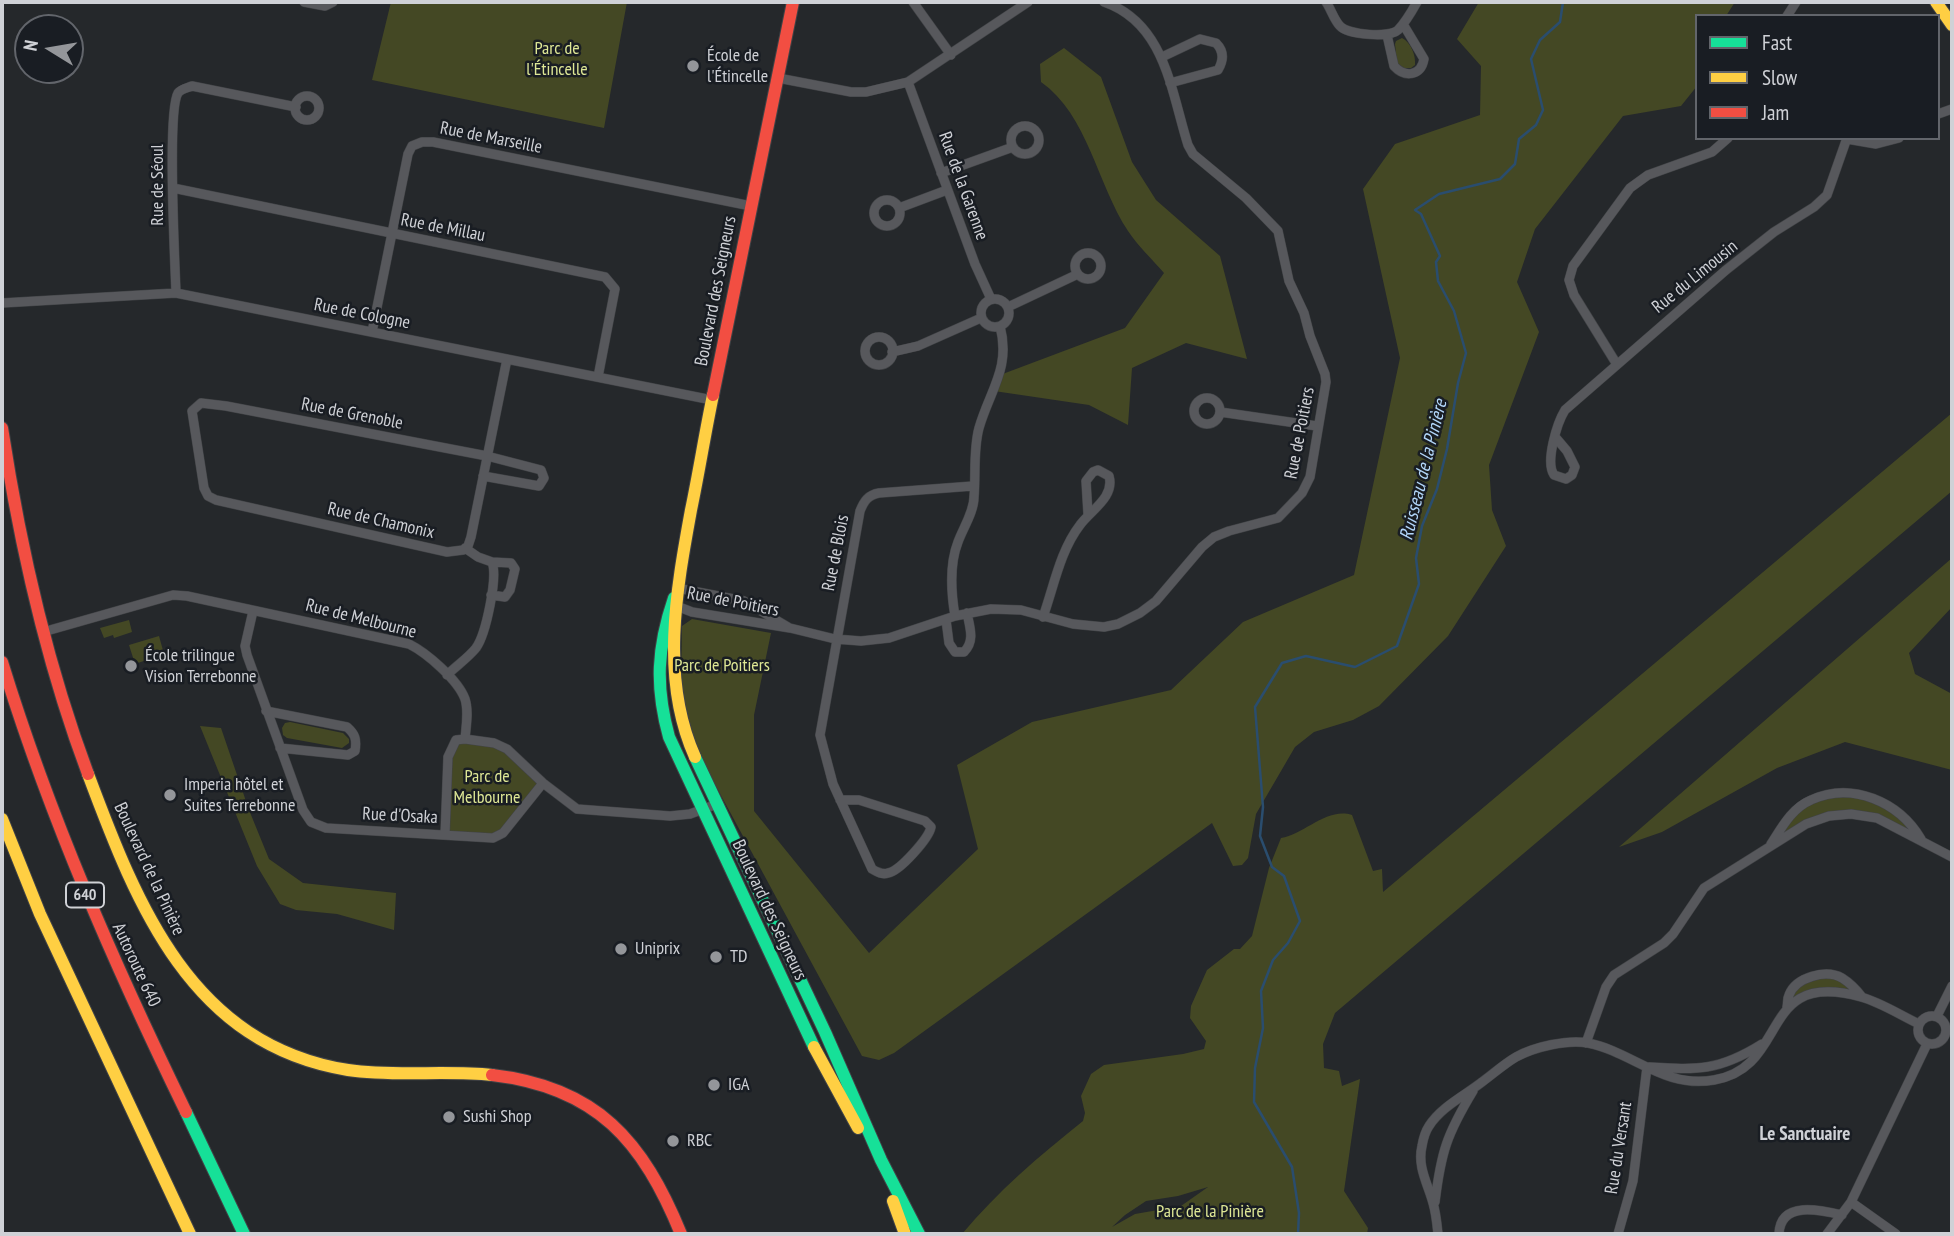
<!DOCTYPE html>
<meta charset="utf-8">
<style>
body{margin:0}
#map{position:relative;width:1954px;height:1236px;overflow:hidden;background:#25282b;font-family:"PT Sans Narrow",sans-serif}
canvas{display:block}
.frame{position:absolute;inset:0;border:4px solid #cfd1d6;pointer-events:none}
.legend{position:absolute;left:1695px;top:14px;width:245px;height:126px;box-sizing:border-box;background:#191d23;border:2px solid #62656b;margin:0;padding:9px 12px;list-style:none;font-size:21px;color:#cfd1d6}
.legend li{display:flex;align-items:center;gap:14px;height:35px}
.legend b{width:35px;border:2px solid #62656b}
.north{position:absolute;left:14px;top:14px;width:70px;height:70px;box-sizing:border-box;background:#191d23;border:2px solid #62656b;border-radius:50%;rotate:281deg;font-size:19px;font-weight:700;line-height:28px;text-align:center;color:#cfd1d6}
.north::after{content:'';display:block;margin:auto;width:24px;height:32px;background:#94969a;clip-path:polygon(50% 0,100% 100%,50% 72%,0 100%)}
</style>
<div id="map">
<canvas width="1954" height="1236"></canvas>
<div class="frame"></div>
<ul class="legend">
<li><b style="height:9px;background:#16e098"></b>Fast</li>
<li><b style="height:9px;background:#ffcf43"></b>Slow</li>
<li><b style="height:9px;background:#f24e42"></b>Jam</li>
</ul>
<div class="north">N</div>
</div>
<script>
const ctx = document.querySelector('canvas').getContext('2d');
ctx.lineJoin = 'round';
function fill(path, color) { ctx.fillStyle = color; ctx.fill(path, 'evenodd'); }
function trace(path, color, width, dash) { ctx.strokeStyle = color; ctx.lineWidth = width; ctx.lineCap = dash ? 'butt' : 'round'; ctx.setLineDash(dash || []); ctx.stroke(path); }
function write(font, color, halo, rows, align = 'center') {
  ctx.font = font + ' "PT Sans Narrow",sans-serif'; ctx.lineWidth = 5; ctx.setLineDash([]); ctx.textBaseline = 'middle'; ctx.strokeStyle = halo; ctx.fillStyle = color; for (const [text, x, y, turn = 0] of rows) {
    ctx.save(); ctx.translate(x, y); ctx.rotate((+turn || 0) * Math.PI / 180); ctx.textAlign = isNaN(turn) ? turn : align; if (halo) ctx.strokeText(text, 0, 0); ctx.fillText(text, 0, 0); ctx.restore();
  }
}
fill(new Path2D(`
 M 391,2 L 627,2 L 604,128 L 372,80 Z
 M 1479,2 L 1735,2 L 1726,16 L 1697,16 L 1697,86 L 1681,106 L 1623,116 L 1535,229 L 1517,282 L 1539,332 L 1489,465 L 1492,510 L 1506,546 L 1448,636 L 1379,706 L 1353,720 L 1314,732 L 1295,747 L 1256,814 L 1248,858 L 1242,865 L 1233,866 L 1212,823 L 894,1053 L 879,1060 L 862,1056 L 691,740 L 681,684 L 682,626 L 692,619 L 771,633 L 754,715 L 754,811 L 869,953 L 978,849 L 957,765 L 1032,722 L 1171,690 L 1243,622 L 1354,575 L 1400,358 L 1363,189 L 1395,144 L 1480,115 L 1481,66 L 1457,39 Z
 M 1402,38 C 1411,42 1416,56 1415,65 L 1411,68 L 1404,68 L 1397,63 L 1395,44 L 1396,41 Z
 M 1064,48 L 1101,77 L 1132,162 L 1156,200 L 1220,256 L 1247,359 L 1186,343 L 1132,368 L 1128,425 L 1089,405 L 994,391 L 1000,375 L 1125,328 L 1164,273 C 1152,259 1138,246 1128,231 C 1097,184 1088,115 1041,82 L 1040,64 Z
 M 1952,413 L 1952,491 L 1335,1013 L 1323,1044 L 1324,1068 L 1339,1071 L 1342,1086 L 1360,1079 L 1344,1191 L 1368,1228 L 1367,1234 L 962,1234 C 998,1191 1039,1156 1083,1121 L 1085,1113 L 1081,1096 L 1091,1074 L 1104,1065 L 1183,1054 L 1204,1049 L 1206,1041 L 1190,1018 L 1191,1006 L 1207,970 L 1234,949 L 1240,949 L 1252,936 L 1269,868 L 1281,838 C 1305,834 1327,807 1352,815 L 1373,871 L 1382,869 L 1383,892 ZM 1208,1187 L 1181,1206 L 1135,1214 L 1112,1227 L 1125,1215 L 1146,1201 L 1178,1196 Z
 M 1952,558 L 1952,607 L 1909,653 L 1915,674 L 1952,694 L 1952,770 L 1845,742 L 1777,768 L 1662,832 L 1619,847 Z
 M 129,620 L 132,632 L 114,638 L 113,635 L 104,638 L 100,628 Z
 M 159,636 L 164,654 L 135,664 L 129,645 Z
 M 290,722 L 343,733 L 349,739 L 349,743 L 342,748 L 287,738 L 283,735 L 282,728 L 285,723 Z
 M 200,726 L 221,728 L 249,810 L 269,859 L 303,883 L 396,893 L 394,930 L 337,914 L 296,910 L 280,904 L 257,866 Z
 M 456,740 L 494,743 L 543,783 L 493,838 L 445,835 L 448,757 Z
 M 1828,795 L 1877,798 L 1921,839 L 1877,818 L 1829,816 L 1770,846 L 1787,818 Z
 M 1829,974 L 1862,997 L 1823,991 L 1788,1007 L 1797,985 Z`), '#444824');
trace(new Path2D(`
 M 1298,1234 L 1299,1213 L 1292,1167 L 1254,1102 L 1255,1068 L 1263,1028 L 1261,991 L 1273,960 L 1288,943 L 1300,921 L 1284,876 L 1272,867 L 1260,836 L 1263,807 L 1255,707 L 1282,663 L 1306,656 L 1355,667 L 1397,646 L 1419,584 L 1416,558 L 1422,526 L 1437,489 L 1447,449 L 1458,383 L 1466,353 L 1454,311 L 1438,281 L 1436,262 L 1440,256 L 1421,214 L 1415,210 L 1439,194 L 1500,179 L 1515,164 L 1519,139 L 1536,125 L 1543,110 L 1531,59 L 1540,40 L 1560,22 L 1563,2`), '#2a4d6e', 2.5);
const street = new Path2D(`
 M 304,2 L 325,6 L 333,2
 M 913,2 L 951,55
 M 1326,2 C 1331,9 1334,20 1340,26 C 1348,35 1390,38 1398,30 C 1406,22 1412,11 1417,2
 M 1787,16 L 1796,2
 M 1387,35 L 1394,66 C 1405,78 1421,76 1424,59 L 1403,24
 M 1162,57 L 1200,39 L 1216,43 C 1224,51 1224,60 1218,70 L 1170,83
 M 778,78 L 851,92 L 866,92 L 908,82 L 1028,2
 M 908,82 L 975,264 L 991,299
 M295 108a12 12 0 1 1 24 0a12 12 0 1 1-24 0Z
 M 1938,114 L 1952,109
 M1011 140a14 14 0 1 1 28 0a14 14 0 1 1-28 0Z
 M 1847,139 L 1876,144 L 1899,138
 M 941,173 L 1013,147
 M 173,188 L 605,277 L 615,289 L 598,377
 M874 213a13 13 0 1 1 26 0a13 13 0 1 1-26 0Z
 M 899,208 L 947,190
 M1075 266a13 13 0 1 1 26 0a13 13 0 1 1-26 0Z
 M 176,293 C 175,263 167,111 178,93 C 181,89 187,88 192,86 L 296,107
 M981 313a14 14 0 1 1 28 0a14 14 0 1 1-28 0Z
 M 2,303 L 176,293 L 712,400
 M 1008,307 L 1078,274
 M 372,332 L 408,154 L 412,146 L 422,142 L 433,142 L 751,206
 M865 351a14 14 0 1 1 28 0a14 14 0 1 1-28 0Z
 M 892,352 L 918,346 L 981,318
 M 1616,363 L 1574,295 L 1569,280 L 1573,266 L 1630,188 L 1648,175 L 1712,152 L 1728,138
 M1194 411a13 13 0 1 1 26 0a13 13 0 1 1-26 0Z
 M 1220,412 L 1317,426
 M 1556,438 L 1567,451 L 1575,467 L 1572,475 L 1566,479 L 1554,475 C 1545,462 1557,423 1565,410 L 1726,270 L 1774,232 L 1814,207 L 1827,195 L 1847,138
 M 483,476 L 539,486 L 544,478 L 541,470 L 487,456 L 226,406 L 201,403 L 192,411 L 204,488 L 208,496 L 216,500 L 447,552 L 463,550 L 468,546 L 471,537 L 507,359
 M 677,588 L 744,601 L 788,627
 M 491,595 L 505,597 L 510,590 L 515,569 L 511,563 L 492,562
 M 674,605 L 692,612 L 790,628 L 835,639 L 861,641 L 889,638 L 955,616 L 991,609 L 1021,610 L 1073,624 L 1104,627 L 1118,624 L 1140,613 L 1156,601 L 1202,547 L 1214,537 L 1229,531 L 1278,518 L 1302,493 L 1310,477 L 1326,382 L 1325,374 L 1310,336 L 1304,313 L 1289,281 L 1278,231 L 1246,198 L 1193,154 L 1188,145 C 1171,91 1165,23 1104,2
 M 253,611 L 245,646 L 247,655 L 303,810 L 311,822 L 326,828 L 493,838 L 503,833 L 543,783
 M 955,616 C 951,592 949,565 958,542 C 963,528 974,512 974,497 C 976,475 973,450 979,428 C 990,390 1011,368 1000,326
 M 1043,617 C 1054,586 1060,551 1080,525 C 1091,510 1115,497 1109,476 L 1098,470 L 1093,472 L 1086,481 L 1088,514
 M 946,620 L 949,643 L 955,652 L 964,652 C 975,641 970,628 967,613
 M 43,632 L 173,595 L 187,596 L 409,644 C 427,653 458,680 465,699 C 469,711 466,727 465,739 L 494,743 L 507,749 L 543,783 L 577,809 L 670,816 L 690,814 L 717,804
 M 447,675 C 456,666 468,658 476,648 C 486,634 498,577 492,562 L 478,557 L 465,548
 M 266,711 L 347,727 C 355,734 357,739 355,751 L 348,755 L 280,748
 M 840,800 L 859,800 L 925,821 L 931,827 C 929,838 900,871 888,873 C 882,875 877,872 872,869 L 833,784 L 820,735 L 860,511 C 864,501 868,495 879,493 L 973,486
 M 445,835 L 448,757 L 456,740 L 465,739
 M 1771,844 C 1782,827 1792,808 1811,800 C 1852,781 1899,802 1921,839
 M 1787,1007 C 1788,1003 1787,999 1789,995 C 1796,977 1826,969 1842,978 C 1850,983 1856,989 1862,997
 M1918 1030a14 14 0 1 1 28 0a14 14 0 1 1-28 0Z
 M 1937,1016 L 1952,986
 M 1586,1043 L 1606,987 L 1614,975 L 1664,943 L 1673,934 L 1704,888 L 1806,824 L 1829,816 L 1851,814 L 1877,818 L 1952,857
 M 1649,1067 C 1698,1070 1719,1071 1762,1044
 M 1435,1202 C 1441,1152 1447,1134 1473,1091
 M 1851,1202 L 1896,1234
 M 1438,1234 C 1437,1224 1436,1213 1433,1203 C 1428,1184 1417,1167 1422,1146 C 1423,1140 1425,1132 1429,1126 C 1441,1107 1464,1096 1482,1082 C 1493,1074 1504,1064 1516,1057 C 1534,1047 1568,1039 1588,1043 C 1633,1052 1664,1089 1714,1080 C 1791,1067 1757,968 1861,997 C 1880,1002 1900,1015 1919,1024
 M 1618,1234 L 1633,1181 L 1647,1067
 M 1779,1234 C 1780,1200 1821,1210 1842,1215
 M 1827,1234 L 1851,1202 L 1927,1044`);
const fast = new Path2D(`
 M 674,598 C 657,648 655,686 669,737 L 814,1047
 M 695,757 L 825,1032 L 881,1160 L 919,1234
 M 186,1112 L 244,1234`);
const slow = new Path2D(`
 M 1936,2 L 1952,25
 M 695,757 C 660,679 676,592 691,510 C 699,472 705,433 713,395
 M 88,774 C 137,905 191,1045 348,1070 C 396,1077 444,1070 492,1075
 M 2,819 L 40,914 L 190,1234
 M 814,1047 L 858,1128
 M 893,1201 L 905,1234`);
const jam = new Path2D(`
 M 713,395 L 793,2
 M 2,428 C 20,546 46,662 88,774
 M 2,662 C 50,818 115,966 186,1112
 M 492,1075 C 597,1087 643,1141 681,1234`);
trace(street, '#414346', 10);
trace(fast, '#414346', 14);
trace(slow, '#414346', 14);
trace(jam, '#414346', 14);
trace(street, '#57585c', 9);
trace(fast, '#16e098', 12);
trace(slow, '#ffcf43', 12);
trace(jam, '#f24e42', 12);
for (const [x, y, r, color] of [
 [693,66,7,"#94969a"],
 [131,666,7,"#94969a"],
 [170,795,7,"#94969a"],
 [621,949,7,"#94969a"],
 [716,957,7,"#94969a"],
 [714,1085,7,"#94969a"],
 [449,1117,7,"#94969a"],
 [673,1141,7,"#94969a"]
]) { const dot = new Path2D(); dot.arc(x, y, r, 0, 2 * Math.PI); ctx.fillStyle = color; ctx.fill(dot); trace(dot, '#191d23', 2.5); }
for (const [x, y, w] of [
 [85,895,38]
]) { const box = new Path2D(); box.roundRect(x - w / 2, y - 12.5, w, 25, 5); ctx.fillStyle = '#191d23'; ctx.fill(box); trace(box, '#cfd1d6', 2); }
write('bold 16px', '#cfd1d6', null, [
 ["640",85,895]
]);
write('18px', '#dee795', '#191d23', [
 ["Parc de",557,49],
 ["l'Étincelle",557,70],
 ["Parc de Poitiers",722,666],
 ["Parc de",487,777],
 ["Melbourne",487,798],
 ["Parc de la Pinière",1210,1212]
]);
write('18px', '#cfd1d6', '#191d23', [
 ["École de",707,56],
 ["l'Étincelle",707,77],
 ["École trilingue",145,656],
 ["Vision Terrebonne",145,677],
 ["Imperia hôtel et",184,785],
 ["Suites Terrebonne",184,806],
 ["Uniprix",635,949],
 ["TD",730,957],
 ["IGA",728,1085],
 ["Sushi Shop",463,1117],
 ["RBC",687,1141]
], 'left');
write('18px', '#cfd1d6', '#191d23', [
 ["Rue de Marseille",491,138,11],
 ["Rue de Séoul",158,185,-90],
 ["Rue de la Garenne",963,186,70],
 ["Rue de Millau",443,228,11],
 ["Rue du Limousin",1695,277,-39],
 ["Boulevard des Seigneurs",716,291,-79],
 ["Rue de Cologne",362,314,11],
 ["Rue de Grenoble",352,414,11],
 ["Rue de Poitiers",1300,433,-79],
 ["Rue de Chamonix",381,521,13],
 ["Rue de Blois",836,553,-79],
 ["Rue de Poitiers",733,602,11],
 ["Rue de Melbourne",361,619,14],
 ["Rue d'Osaka",400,816,3],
 ["Boulevard de la Pinière",149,869,65],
 ["Boulevard des Seigneurs",769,910,65],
 ["Autoroute 640",136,965,65],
 ["Rue du Versant",1619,1148,-81]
]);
write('italic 19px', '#b1d5f8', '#191d23', [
 ["Ruisseau de la Pinière",1424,470,-76]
]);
write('bold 19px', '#cfd1d6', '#191d23', [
 ["Le Sanctuaire",1805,1135]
]);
</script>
